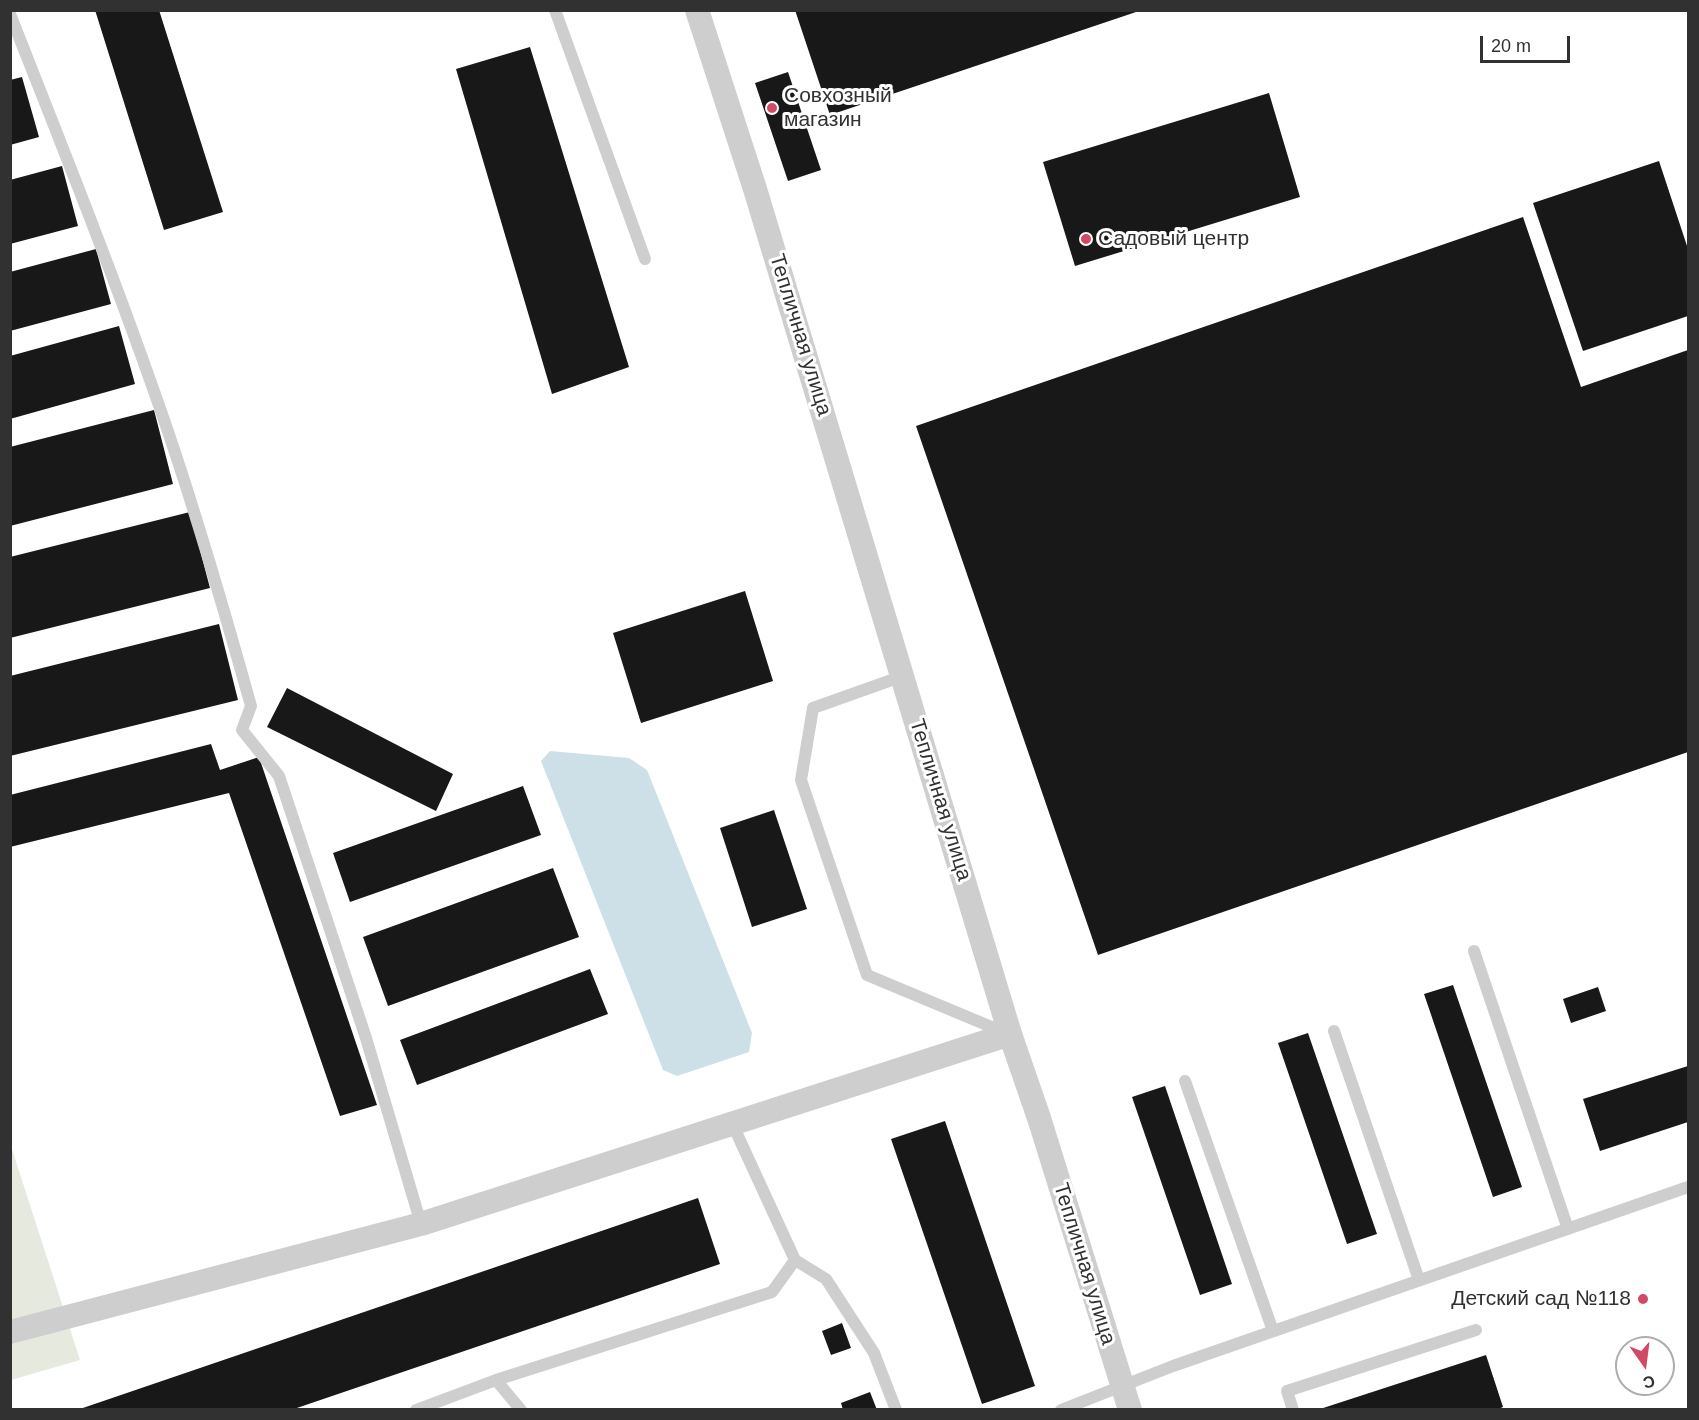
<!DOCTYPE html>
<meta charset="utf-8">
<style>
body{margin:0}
#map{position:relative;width:1699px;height:1420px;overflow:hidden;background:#fff;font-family:Arial,sans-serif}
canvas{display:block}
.frame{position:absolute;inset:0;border:12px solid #313131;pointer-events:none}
.north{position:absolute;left:1615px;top:1336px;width:60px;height:60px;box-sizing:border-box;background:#fff;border:2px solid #adadad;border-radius:50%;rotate:166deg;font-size:16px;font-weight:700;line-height:24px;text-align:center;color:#313131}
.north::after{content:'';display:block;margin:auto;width:21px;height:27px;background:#d14a65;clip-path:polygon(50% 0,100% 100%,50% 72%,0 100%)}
.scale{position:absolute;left:1480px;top:36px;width:90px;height:27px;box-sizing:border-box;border:3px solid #313131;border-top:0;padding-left:8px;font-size:18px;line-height:21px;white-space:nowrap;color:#313131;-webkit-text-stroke:4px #fff;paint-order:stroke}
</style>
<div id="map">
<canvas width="1699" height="1420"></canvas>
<div class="frame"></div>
<div class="north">С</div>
<div class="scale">20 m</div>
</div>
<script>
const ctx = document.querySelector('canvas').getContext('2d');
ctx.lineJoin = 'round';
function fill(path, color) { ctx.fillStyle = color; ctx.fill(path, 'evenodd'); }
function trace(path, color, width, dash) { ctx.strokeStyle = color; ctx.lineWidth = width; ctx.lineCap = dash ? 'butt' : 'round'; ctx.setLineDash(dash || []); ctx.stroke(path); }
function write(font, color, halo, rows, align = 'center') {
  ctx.font = font + ' Arial,sans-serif'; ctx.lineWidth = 6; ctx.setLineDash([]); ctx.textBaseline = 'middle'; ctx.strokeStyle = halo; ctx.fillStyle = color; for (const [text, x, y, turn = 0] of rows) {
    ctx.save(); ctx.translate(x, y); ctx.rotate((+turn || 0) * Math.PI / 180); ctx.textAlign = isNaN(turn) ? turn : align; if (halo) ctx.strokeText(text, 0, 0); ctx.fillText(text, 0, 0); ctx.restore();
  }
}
fill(new Path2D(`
 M 10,1143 L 80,1360 L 11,1380 L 10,1380 Z`), '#e5e9de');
fill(new Path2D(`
 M 550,751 L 629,758 L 647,770 L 752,1033 L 749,1052 L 677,1076 L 663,1070 L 541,761 Z`), '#cde0e7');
fill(new Path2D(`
 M 95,10 L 159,10 L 223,212 L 164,230 Z
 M 795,10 L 1139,10 L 1139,11 L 830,115 Z
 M 530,47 L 629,367 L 552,394 L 456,69 Z
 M 788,72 L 821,170 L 788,181 L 755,83 Z
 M 22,77 L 39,137 L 10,145 L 10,80 Z
 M 1269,93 L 1300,197 L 1075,266 L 1043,162 Z
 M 1659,161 L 1688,249 L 1688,316 L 1583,351 L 1533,203 Z
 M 62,166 L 78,226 L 10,244 L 10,180 Z
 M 1523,217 L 1581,387 L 1688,350 L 1688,752 L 1098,955 L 916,426 Z
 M 96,249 L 111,304 L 10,331 L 10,272 Z
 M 119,326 L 135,384 L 10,419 L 10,356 Z
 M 154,410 L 173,484 L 10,526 L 10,447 Z
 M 190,512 L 210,588 L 10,638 L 10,557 Z
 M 745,591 L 773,681 L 641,723 L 613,633 Z
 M 219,624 L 238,700 L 10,756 L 10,676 Z
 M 287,688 L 453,774 L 436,811 L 267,727 Z
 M 211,744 L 220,770 L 259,757 L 377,1105 L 340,1116 L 229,793 L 10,847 L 10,795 Z
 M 523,786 L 541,835 L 350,902 L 333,853 Z
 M 774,810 L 807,909 L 752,927 L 720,828 Z
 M 553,868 L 579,937 L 388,1006 L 363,937 Z
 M 590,969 L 608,1014 L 417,1085 L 400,1040 Z
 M 1453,985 L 1522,1187 L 1493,1197 L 1424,994 Z
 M 1598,987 L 1606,1011 L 1571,1023 L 1563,999 Z
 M 1308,1033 L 1377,1234 L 1347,1244 L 1278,1043 Z
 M 1688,1066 L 1688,1122 L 1600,1151 L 1583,1099 Z
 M 1165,1086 L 1232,1284 L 1200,1295 L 1132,1097 Z
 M 945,1121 L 1035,1386 L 982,1404 L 891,1139 Z
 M 698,1198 L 720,1264 L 291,1410 L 77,1410 Z
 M 842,1323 L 851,1348 L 831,1355 L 822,1331 Z
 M 1486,1355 L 1503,1407 L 1496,1410 L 1317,1410 Z
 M 870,1392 L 877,1410 L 843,1410 L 841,1403 Z`), '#181818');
trace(new Path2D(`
 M 555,10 L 645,259
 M 10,14 C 60,141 111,268 156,397 C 192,498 222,602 251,706 L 242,730 L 279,776 L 366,1038 L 421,1224
 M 903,676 L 813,708 L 801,780 L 867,975 L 1006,1033
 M 1474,951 L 1568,1229
 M 1334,1031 L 1419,1280
 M 1185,1081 L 1273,1331
 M 732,1123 L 795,1260
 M 496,1380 L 521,1410
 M 416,1410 L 496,1380 L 772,1292 L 795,1260 L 826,1279 L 874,1353 L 896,1410
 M 1061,1410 L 1173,1366 L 1688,1187
 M 1293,1410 L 1287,1391 L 1476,1330`), '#cecece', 12);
trace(new Path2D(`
 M 697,10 L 755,189 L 1010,1034 L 1039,1118 L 1130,1410
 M 10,1332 L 421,1224 L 1010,1034`), '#cecece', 24);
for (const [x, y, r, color] of [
 [772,108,6,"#d14a65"],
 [1086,239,6,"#d14a65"],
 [1643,1299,6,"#d14a65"]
]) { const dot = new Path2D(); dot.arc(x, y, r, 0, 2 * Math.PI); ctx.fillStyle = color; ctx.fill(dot); trace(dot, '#fff', 2); }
write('21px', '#313131', '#fff', [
 ["Совхозный",784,96],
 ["магазин",784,120],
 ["Садовый центр",1098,239],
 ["Детский сад №118",1631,1299,"right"]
], 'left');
write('21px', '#313131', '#fff', [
 ["Тепличная улица",800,335,73],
 ["Тепличная улица",940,800,73],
 ["Тепличная улица",1084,1264,73]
]);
</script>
